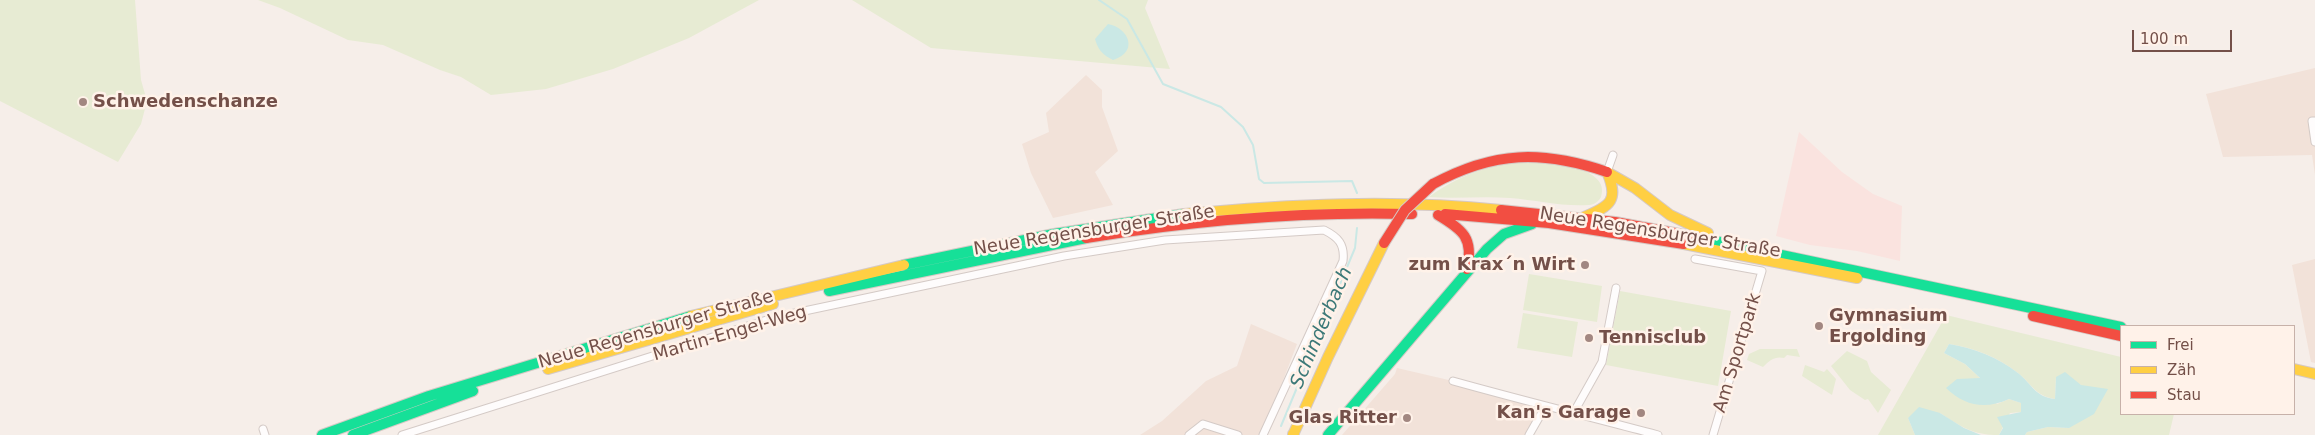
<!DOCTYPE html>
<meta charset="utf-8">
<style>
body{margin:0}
#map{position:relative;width:2315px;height:435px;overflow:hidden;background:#f6eee9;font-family:"DejaVu Sans",sans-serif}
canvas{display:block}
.legend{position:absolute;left:2120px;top:325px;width:175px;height:90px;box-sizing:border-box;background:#fff2e9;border:1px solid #c7b1a9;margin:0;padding:6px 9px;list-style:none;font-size:15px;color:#745049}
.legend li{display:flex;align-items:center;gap:10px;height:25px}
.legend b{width:25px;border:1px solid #c7b1a9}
.scale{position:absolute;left:2132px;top:30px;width:100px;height:22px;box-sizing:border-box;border:2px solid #745049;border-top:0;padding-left:6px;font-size:15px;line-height:18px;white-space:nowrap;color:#745049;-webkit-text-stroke:4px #fff2e9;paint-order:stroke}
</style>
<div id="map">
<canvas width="2315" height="435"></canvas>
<ul class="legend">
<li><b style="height:6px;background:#16e098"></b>Frei</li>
<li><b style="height:6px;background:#ffcf43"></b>Zäh</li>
<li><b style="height:6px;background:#f24e42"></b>Stau</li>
</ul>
<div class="scale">100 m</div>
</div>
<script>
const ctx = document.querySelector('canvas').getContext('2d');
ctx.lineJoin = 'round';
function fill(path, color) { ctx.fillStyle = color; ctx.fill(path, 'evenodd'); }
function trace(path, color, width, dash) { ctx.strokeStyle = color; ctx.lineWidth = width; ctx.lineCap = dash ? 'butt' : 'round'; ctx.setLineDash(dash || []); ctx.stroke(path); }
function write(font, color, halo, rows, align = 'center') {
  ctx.font = font + ' "DejaVu Sans",sans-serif'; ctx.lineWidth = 5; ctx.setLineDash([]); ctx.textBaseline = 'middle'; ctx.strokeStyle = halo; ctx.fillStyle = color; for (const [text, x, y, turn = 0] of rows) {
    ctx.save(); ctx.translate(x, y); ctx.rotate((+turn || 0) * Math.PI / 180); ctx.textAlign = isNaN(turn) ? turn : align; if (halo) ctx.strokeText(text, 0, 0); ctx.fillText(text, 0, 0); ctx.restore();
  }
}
fill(new Path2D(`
 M 2315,68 L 2315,175 L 2312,155 L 2223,157 L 2206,94 Z
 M 1086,75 L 1102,90 L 1102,107 L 1118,151 L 1095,172 L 1113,205 L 1053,218 L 1031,173 L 1022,144 L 1049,132 L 1046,113 Z
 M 2315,259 L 2315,363 L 2311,362 L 2292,265 Z
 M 1251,324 L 1297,344 L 1262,435 L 1140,435 L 1162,421 L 1206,381 L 1237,366 Z
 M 1397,368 L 1453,381 L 1545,407 L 1529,435 L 1342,435 L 1395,374 Z`), '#f2e2d9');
fill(new Path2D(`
 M 1799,132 L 1842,172 L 1873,194 L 1902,206 L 1900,261 L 1857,251 L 1810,245 L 1776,236 Z`), '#fae3df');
fill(new Path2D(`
 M 0,0 L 135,0 L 141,80 L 147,101 L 141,124 L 118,162 L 0,101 Z
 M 258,0 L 759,0 L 689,38 L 613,69 L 546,89 L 491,95 L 461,77 L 440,70 L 383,45 L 348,40 L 280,8 Z
 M 852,0 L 1148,0 L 1145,8 L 1170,69 L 931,48 Z
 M 1529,160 C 1546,161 1612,167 1601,197 C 1599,201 1594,205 1589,205 C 1563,207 1536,200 1510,198 C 1483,196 1456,199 1429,197 C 1460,174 1491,165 1529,160 Z
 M 1529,274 L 1602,286 L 1597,322 L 1523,310 Z
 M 1620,291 L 1731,311 L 1718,386 L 1606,365 Z
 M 1523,313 L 1578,322 L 1572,357 L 1517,348 Z
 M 1946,315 L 2121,357 L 2121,414 L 2174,414 L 2169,435 L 2025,435 L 2027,432 L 2048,427 L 2069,428 L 2081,385 L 2056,377 L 2055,399 C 2035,396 2033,385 2018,373 C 1997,357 1975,348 1949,344 L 1944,353 L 1965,364 L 1981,379 L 1974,380 L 1997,404 L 2009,399 L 2021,403 L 2021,412 L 2010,413 L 1999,435 C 1973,435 1961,427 1940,413 L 1908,418 L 1915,435 L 1878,435 Z
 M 1760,349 L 1797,349 L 1800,357 L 1787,355 L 1784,358 C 1775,356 1770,360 1763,367 L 1747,360 L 1749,354 Z
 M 1847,351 L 1867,361 L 1871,372 L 1891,390 L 1878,413 L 1868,399 L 1865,400 L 1850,390 L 1831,366 Z
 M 1805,365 L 1824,372 L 1827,369 L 1836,379 L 1832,395 L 1802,376 Z`), '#e7ebd3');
fill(new Path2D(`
 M 1108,24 C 1129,28 1139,52 1113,60 C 1103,55 1098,50 1095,39 Z
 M 1949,344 C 1974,348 1997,357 2018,373 C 2032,384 2035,397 2055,399 L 2056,377 L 2065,372 L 2081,385 L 2108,389 L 2094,414 L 2069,428 L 2048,427 L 2027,432 L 2025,435 L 1999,435 L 2003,428 L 1997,417 L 2021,412 L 2021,403 L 2009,399 C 1985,410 1965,406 1946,388 L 1957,379 L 1980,378 L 1965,364 L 1944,353 Z
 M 1919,407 L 1940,413 L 1964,428 L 1981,435 L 1915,435 L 1908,418 Z`), '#cae8e5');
trace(new Path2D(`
 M 1099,0 L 1127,19 L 1163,84 L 1221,107 L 1243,127 L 1253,145 L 1259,179 L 1264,183 L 1352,181 L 1357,193
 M 1281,426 L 1355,248 L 1357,228`), '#cae8e5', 2);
const street = new Path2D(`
 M 2315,121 L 2312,121 L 2315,142
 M 1607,172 L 1613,155
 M 1695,259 L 1762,271 L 1713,435
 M 1453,381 C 1521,400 1590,417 1658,435
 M 1574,412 L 1602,362 L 1616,288
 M 263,429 L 265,435
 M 402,435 L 776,317 L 1064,256 L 1165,240 L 1324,230 C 1338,237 1345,244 1343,261 L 1263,435
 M 1189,435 L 1203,424 L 1238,435
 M 1529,435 L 1545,407`);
const fast = new Path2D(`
 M 1701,238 L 2121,327
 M 904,265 L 1054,234 L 1184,214
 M 829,291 L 1086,238
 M 322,435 L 429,396 L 691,316
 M 353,435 L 473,391
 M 1328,435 L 1487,249 L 1504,234 L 1532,224`);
const slow = new Path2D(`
 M 1607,172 L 1635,188 L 1670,215 L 1708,233
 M 1184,214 C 1289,204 1395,199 1501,210
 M 1584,217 C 1611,206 1619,200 1607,172
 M 1684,244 L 1857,278
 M 691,316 L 904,265
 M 548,369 L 773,304
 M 2294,369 L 2315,374
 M 1293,434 L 1294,435
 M 1293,435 L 1328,357 L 1384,243`);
const jam = new Path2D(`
 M 1433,184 C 1494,151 1542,150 1607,172
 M 1501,210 L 1615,222 L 1701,238
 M 1445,214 L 1549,223 L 1684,244
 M 1438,215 C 1463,230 1474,238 1467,269
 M 1086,238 C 1196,220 1301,211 1412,214
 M 2033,316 L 2121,336`);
trace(street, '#d4cac6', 9);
trace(fast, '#d5c9c5', 12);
trace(slow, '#d5c9c5', 12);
trace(jam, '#d5c9c5', 12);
trace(street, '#fefcfc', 7);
trace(fast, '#16e098', 10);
trace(slow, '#ffcf43', 10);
trace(jam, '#f24e42', 10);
const jamBridge = new Path2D(`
 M 1384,243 L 1405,210 L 1433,184`);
trace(jamBridge, '#d5c9c5', 12, []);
trace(jamBridge, '#f24e42', 10);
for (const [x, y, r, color] of [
 [83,102,5,"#a28781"],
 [1585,265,5,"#a28781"],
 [1819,326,5,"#a28781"],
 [1589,338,5,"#a28781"],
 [1641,413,5,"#a28781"],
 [1407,418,5,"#a28781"]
]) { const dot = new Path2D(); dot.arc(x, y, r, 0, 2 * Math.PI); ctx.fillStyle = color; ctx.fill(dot); trace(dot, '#fff2e9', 2); }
write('bold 18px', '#745049', '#fff2e9', [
 ["Schwedenschanze",93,102],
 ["zum Krax´n Wirt",1575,265,"right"],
 ["Gymnasium",1829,316],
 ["Ergolding",1829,337],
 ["Tennisclub",1599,338],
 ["Kan's Garage",1631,413,"right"],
 ["Glas Ritter",1397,418,"right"]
], 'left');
write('18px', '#745049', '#fff2e9', [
 ["Neue Regensburger Straße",1094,231,-9],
 ["Neue Regensburger Straße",1660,233,9],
 ["Neue Regensburger Straße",656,330,-16],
 ["Martin-Engel-Weg",730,334,-16],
 ["Am Sportpark",1738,353,-73]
]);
write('italic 19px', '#3c7978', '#fff2e9', [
 ["Schinderbach",1322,328,-67]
]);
</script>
